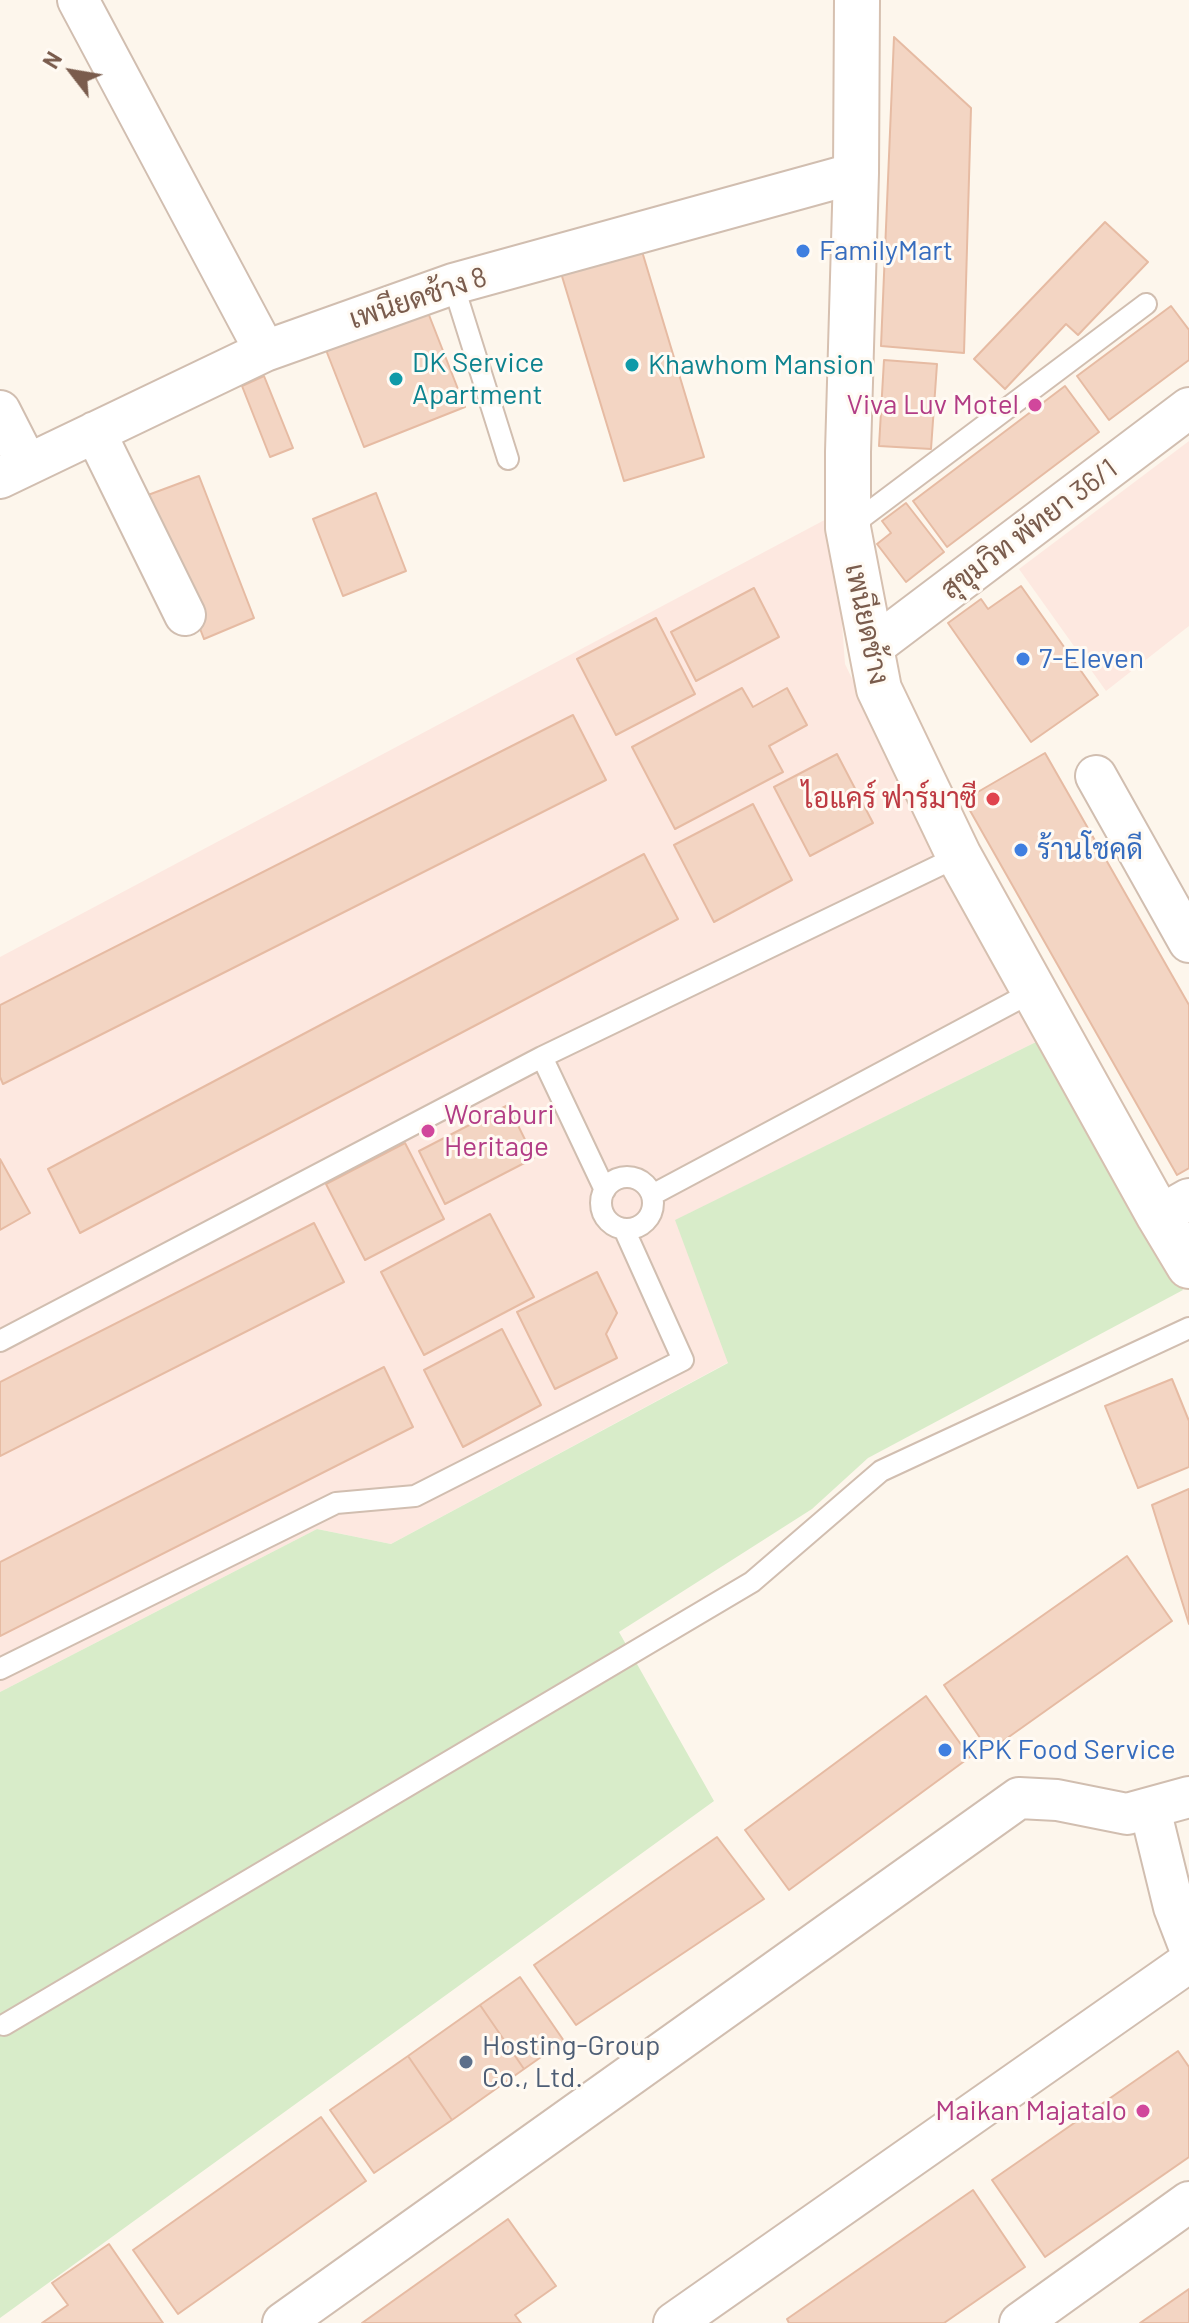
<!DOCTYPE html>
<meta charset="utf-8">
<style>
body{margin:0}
#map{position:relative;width:1189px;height:2323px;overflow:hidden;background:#fdf6ec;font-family:Barlow,sans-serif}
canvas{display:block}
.north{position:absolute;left:32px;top:32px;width:80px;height:80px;-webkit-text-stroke:6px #fffaf3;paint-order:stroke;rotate:301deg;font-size:22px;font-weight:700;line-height:32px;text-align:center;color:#7a5c4d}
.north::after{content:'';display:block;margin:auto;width:28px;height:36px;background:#7a5c4d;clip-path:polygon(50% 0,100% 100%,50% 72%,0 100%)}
</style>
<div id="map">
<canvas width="1189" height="2323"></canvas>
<div class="north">N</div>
</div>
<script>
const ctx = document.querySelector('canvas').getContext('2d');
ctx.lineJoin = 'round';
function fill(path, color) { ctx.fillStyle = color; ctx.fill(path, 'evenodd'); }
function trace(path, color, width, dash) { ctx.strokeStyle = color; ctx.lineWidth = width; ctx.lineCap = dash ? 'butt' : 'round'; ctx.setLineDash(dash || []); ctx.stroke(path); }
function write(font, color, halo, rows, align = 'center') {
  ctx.font = font + ' Barlow,Sarabun,sans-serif'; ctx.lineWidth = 6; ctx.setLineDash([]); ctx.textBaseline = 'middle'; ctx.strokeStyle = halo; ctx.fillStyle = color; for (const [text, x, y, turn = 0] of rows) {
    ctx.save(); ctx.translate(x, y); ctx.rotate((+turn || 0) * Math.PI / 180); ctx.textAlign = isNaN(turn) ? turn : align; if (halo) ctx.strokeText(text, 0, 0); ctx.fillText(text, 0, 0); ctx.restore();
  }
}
fill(new Path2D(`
 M 1189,441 L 1189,626 L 1106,691 L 1019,569 Z
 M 834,515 L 845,664 L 942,864 L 1036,1042 L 676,1220 L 729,1362 L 391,1544 L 317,1529 L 0,1692 L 0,957 Z`), '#fde8e0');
fill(new Path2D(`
 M 1036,1042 L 1183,1290 L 868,1458 L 812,1509 L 619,1632 L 714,1801 L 0,2318 L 0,1692 L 317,1529 L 391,1544 L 728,1363 L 675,1220 Z`), '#d8ecc9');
const building = new Path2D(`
 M 894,37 L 971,108 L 964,353 L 881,346 Z
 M 1105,222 L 1148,262 L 1078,335 L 1066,324 L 1005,389 L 974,359 Z
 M 641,248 L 704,457 L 624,481 L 561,273 Z
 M 1171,306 L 1189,330 L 1189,360 L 1109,420 L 1077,376 Z
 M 427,310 L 465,407 L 364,447 L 326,350 Z
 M 884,360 L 937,364 L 931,449 L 879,446 Z
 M 264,376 L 293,448 L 270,457 L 242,386 Z
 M 1065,386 L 1099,432 L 947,547 L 913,501 Z
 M 199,476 L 254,618 L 204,639 L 148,495 Z
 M 376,493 L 406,571 L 343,596 L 313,519 Z
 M 906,503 L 944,552 L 906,582 L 877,544 L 891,533 L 882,521 Z
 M 1021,586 L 1098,695 L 1031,742 L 948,623 L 981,599 L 988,609 Z
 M 754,588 L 779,637 L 696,681 L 671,632 Z
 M 656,618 L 695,694 L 616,735 L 577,659 Z
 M 742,688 L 753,707 L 787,688 L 807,725 L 769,746 L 783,772 L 675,829 L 632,747 Z
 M 573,715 L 606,780 L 3,1084 L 0,1077 L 0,1005 Z
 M 1045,753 L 1189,1005 L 1189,1168 L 1177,1175 L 964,800 Z
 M 837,754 L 873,823 L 810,856 L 774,787 Z
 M 753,804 L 792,880 L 714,922 L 674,845 Z
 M 644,854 L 678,919 L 80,1233 L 48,1169 Z
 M 508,1105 L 534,1158 L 445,1204 L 419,1151 Z
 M 405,1143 L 444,1219 L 365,1260 L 326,1184 Z
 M 0,1159 L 30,1213 L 0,1230 Z
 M 490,1214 L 534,1297 L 424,1355 L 381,1272 Z
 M 314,1223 L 344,1282 L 0,1456 L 0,1382 Z
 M 597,1272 L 617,1313 L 606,1334 L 617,1358 L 555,1389 L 517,1312 Z
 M 502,1329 L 541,1405 L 463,1447 L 424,1370 Z
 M 384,1367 L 413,1427 L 0,1636 L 0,1562 Z
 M 1172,1379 L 1189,1421 L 1189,1467 L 1138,1488 L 1105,1406 Z
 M 1189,1489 L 1189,1624 L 1152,1505 Z
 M 1127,1556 L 1172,1621 L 989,1751 L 944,1685 Z
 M 926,1696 L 970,1757 L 789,1890 L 745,1830 Z
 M 717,1837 L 764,1899 L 576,2025 L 534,1965 Z
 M 520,1977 L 564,2041 L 524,2069 L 480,2005 Z
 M 480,2005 L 524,2069 L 452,2120 L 408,2056 Z
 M 1178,2051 L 1189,2067 L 1189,2157 L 1045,2257 L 992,2180 Z
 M 408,2056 L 452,2120 L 374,2173 L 330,2110 Z
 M 321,2117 L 366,2181 L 178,2314 L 133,2250 Z
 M 973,2190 L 1025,2267 L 944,2323 L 789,2323 L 787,2319 Z
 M 508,2219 L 556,2286 L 515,2315 L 521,2323 L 362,2323 Z
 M 109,2244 L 163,2323 L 42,2323 L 68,2305 L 52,2283 Z
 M 1189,2289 L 1189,2323 L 1140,2323 Z`);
fill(building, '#f3d5c3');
trace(building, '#e6bba3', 2);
const lane = new Path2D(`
 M 453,284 L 508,459
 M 848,528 L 1146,304
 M 542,1057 L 605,1190
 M601 1203a26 26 0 1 1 52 0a26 26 0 1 1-52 0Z
 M 652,1195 L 1034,991
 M 0,1341 L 542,1057 L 959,856
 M 0,1669 L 336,1503 L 415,1496 L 683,1360 L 624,1229
 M 4,2025 L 752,1582 L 881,1471 L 1189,1328`);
const street = new Path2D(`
 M 78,0 L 265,351
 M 0,411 L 27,464
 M 95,432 L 185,615
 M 0,478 L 265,351 L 453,284 L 856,173
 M 870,649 L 1189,408
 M 1096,776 L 1189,942
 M 1159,1216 L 1189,1199
 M 1150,1809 L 1174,1907 L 1189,1946
 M 283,2323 L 1019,1798 L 1057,1800 L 1127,1814 L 1189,1797
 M 674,2323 L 1189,1962
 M 1020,2323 L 1189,2202`);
const secondary = new Path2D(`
 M 857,0 L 856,173 L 848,452 L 848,528 L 879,689 L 959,856 L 1159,1216 L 1189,1266`);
trace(lane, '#d1beb0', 24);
trace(street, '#d1beb0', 44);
trace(secondary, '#d6c0b0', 48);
trace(lane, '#fff', 20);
trace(street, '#fff', 40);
trace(secondary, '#fff', 44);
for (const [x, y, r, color] of [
 [803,251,8,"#3f7fe0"],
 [632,365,8,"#0f9aa8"],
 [396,379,8,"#0f9aa8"],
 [1035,405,8,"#d1479c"],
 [1023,659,8,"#3f7fe0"],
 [993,799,8,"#e0444e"],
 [1021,850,8,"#3f7fe0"],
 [428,1131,8,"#d1479c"],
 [945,1750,8,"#3f7fe0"],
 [466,2062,8,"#5c6f8a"],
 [1143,2111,8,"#d1479c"]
]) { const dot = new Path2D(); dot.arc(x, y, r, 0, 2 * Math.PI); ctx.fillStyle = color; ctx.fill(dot); trace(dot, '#fffaf3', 3); }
write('28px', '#366cbe', '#fffaf3', [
 ["FamilyMart",819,251],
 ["7-Eleven",1039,659],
 ["ร้านโชคดี",1037,850],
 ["KPK Food Service",961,1750]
], 'left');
write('28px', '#7a5c4d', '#fffaf3', [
 ["เพนียดช้าง 8",418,298,-18],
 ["สุขุมวิท พัทยา 36/1",1029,529,-37],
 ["เพนียดช้าง",867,624,78]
]);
write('28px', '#0d838f', '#fffaf3', [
 ["DK Service",412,363],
 ["Apartment",412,395],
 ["Khawhom Mansion",648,365]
], 'left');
write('28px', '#b23c85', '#fffaf3', [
 ["Viva Luv Motel",1019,405],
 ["Woraburi",444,1115,"left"],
 ["Heritage",444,1147,"left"],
 ["Maikan Majatalo",1127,2111]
], 'right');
write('28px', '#be3a42', '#fffaf3', [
 ["ไอแคร์ ฟาร์มาซี",977,799]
], 'right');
write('28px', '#4e5e75', '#fffaf3', [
 ["Hosting-Group",482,2046],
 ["Co., Ltd.",482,2078]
], 'left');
</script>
